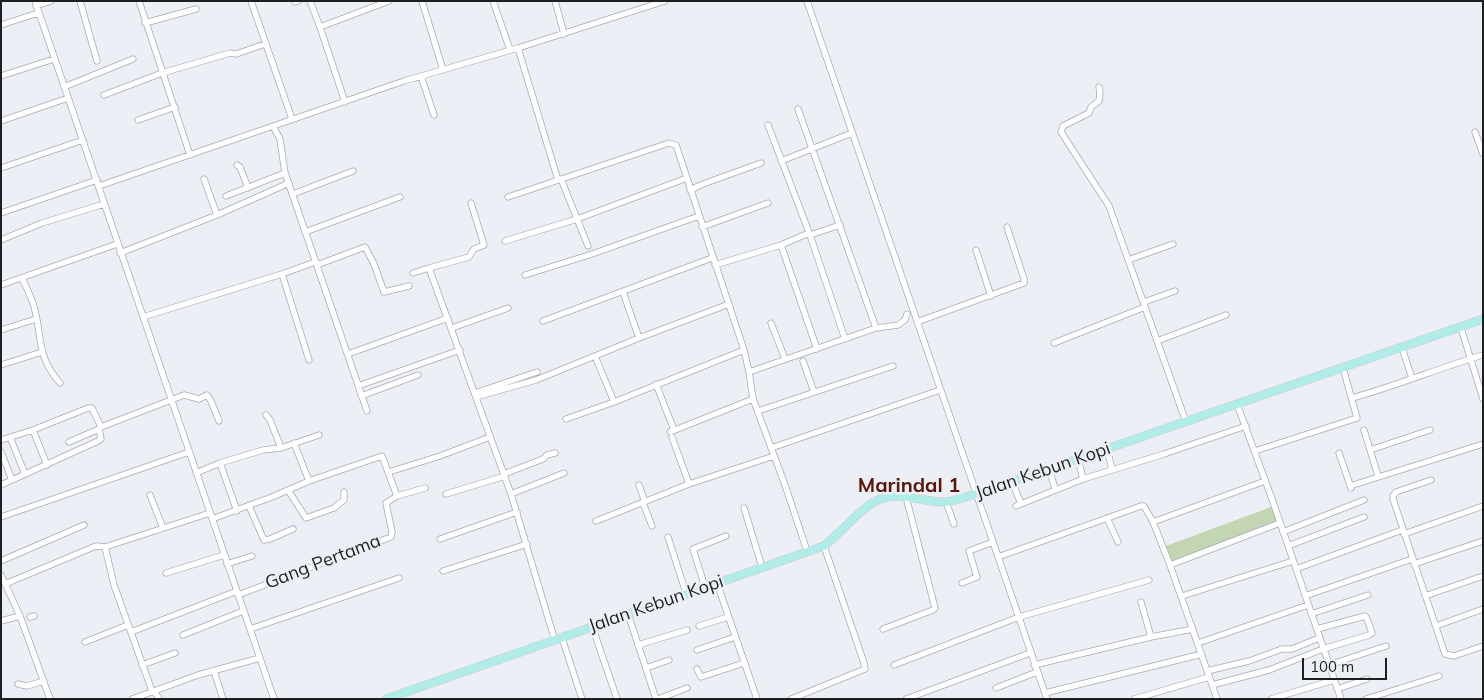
<!DOCTYPE html>
<style>
body{margin:0}
#map{position:relative;width:1484px;height:700px;overflow:hidden;background:#eceff6;font-family:Mulish,sans-serif}
canvas{display:block}
.frame{position:absolute;inset:0;border:2px solid #1e1f21;pointer-events:none}
.scale{position:absolute;left:1302px;top:658px;width:85px;height:22px;box-sizing:border-box;border:2px solid #1e1f21;border-top:0;padding-left:6px;font-size:15px;line-height:18px;white-space:nowrap;color:#1e1f21;-webkit-text-stroke:4px #eceff6;paint-order:stroke}
</style>
<div id="map">
<canvas width="1484" height="700"></canvas>
<div class="frame"></div>
<div class="scale">100 m</div>
</div>
<script>
const ctx = document.querySelector('canvas').getContext('2d');
ctx.lineJoin = 'round';
function fill(path, color) { ctx.fillStyle = color; ctx.fill(path, 'evenodd'); }
function trace(path, color, width, dash) { ctx.strokeStyle = color; ctx.lineWidth = width; ctx.lineCap = dash ? 'butt' : 'round'; ctx.setLineDash(dash || []); ctx.stroke(path); }
function write(font, color, halo, rows, align = 'center') {
  ctx.font = font + ' Mulish,sans-serif'; ctx.lineWidth = 5; ctx.setLineDash([]); ctx.textBaseline = 'middle'; ctx.strokeStyle = halo; ctx.fillStyle = color; for (const [text, x, y, turn = 0] of rows) {
    ctx.save(); ctx.translate(x, y); ctx.rotate((+turn || 0) * Math.PI / 180); ctx.textAlign = isNaN(turn) ? turn : align; if (halo) ctx.strokeText(text, 0, 0); ctx.fillText(text, 0, 0); ctx.restore();
  }
}
fill(new Path2D(`
 M 1271,507 L 1277,521 L 1172,561 L 1166,546 Z`), '#c4d5b4');
const minor = new Path2D(`
 M 35,1 L 274,699
 M 80,1 L 97,61
 M 139,1 L 190,155
 M 251,1 L 292,119
 M 310,1 L 320,27
 M 422,1 L 443,70
 M 493,1 L 510,50
 M 555,1 L 564,34
 M 807,1 L 1047,699
 M 295,2 L 298,1
 M 36,6 L 51,1
 M 145,23 L 196,9
 M 1,25 L 38,13
 M 518,48 L 558,180
 M 1,76 L 54,59
 M 421,76 L 434,115
 M 64,87 L 133,59
 M 1099,87 L 1100,93 L 1099,101 L 1091,107 L 1089,113 L 1063,126 L 1061,132 L 1109,206 L 1186,422
 M 104,95 L 162,73 L 230,53 L 236,54 L 265,44
 M 345,102 L 320,27 L 389,1
 M 798,109 L 876,328
 M 138,120 L 175,107
 M 1,121 L 68,98
 M 768,125 L 810,235 L 845,339
 M 273,126 L 280,139 L 285,173 L 367,411
 M 1475,132 L 1483,154
 M 781,161 L 852,133
 M 237,165 L 240,167 L 248,188
 M 1,168 L 83,140
 M 204,179 L 217,215
 M 561,179 L 588,246
 M 99,186 L 404,81 L 518,48 L 665,1
 M 690,190 L 703,184 L 761,163
 M 293,194 L 353,171
 M 226,196 L 285,173
 M 508,197 L 669,143 L 676,145 L 744,350 L 749,372 L 753,399 L 785,485 L 807,551
 M 1,213 L 97,180
 M 702,227 L 768,203
 M 305,232 L 400,197
 M 810,235 L 840,225
 M 1,240 L 42,223 L 104,204
 M 505,241 L 577,219 L 687,178
 M 781,245 L 817,349
 M 976,250 L 991,296
 M 120,253 L 217,215 L 289,183
 M 1128,260 L 1173,244
 M 317,265 L 365,247 L 374,264 L 384,292 L 409,286
 M 715,265 L 781,245 L 809,233
 M 429,268 L 469,257 L 474,249 L 484,245 L 471,203
 M 413,273 L 429,268 L 511,494 L 555,641
 M 282,274 L 309,360
 M 525,275 L 592,254 L 699,216
 M 22,278 C 26,286 30,295 33,303 C 43,335 35,355 60,383
 M 1,285 L 117,244
 M 623,292 L 639,338
 M 1144,302 L 1175,291
 M 143,317 L 282,274 L 315,262
 M 543,321 L 712,258
 M 917,322 L 1024,283 L 1024,279 L 1007,227
 M 771,323 L 785,359
 M 452,328 L 508,308
 M 1461,328 L 1483,399
 M 1,330 L 36,319
 M 1157,341 L 1226,315
 M 1054,343 L 1145,307
 M 1402,348 L 1412,378
 M 348,354 L 448,318
 M 595,356 L 614,402
 M 803,361 L 814,392
 M 1,365 L 42,352
 M 749,372 L 876,328 L 898,325 L 905,320 L 907,314
 M 656,384 L 674,430
 M 358,386 L 460,350
 M 475,393 L 537,372
 M 361,396 L 418,375
 M 476,397 L 536,380 L 639,338 L 729,304
 M 1352,398 C 1396,386 1439,368 1483,355
 M 1237,404 L 1272,499 L 1341,699
 M 758,411 L 893,366
 M 266,415 L 270,420 L 281,448
 M 566,419 L 614,402 L 744,350
 M 101,427 L 184,395 L 199,399 L 207,395 L 211,401 L 219,421
 M 33,430 L 47,465
 M 1364,430 L 1378,476
 M 670,432 L 753,399
 M 10,437 L 25,474
 M 672,437 L 689,484
 M 1,440 L 33,430 L 88,408 L 92,408 L 101,427 L 99,429 L 101,439 L 98,441 L 1,485
 M 69,442 L 99,429
 M 294,443 L 309,481
 M 771,448 L 940,390
 M 1107,449 L 1112,469
 M 1370,450 L 1430,430
 M 1255,451 L 1357,418 L 1343,368
 M 1,452 L 12,480
 M 1339,453 L 1351,488
 M 1078,458 L 1083,479
 M 220,463 L 237,511
 M 1049,468 L 1055,489
 M 389,472 L 440,456 L 490,437
 M 196,473 L 220,463 L 263,450 L 281,448 L 319,435
 M 504,474 L 543,459 L 547,455 L 555,453
 M 1431,480 L 1396,492 L 1393,496 L 1393,499 L 1445,654 L 1454,656 L 1483,646
 M 1012,481 L 1021,504
 M 639,485 L 645,502
 M 1350,486 L 1483,444
 M 288,490 L 306,518 L 334,508 L 344,500 L 344,492
 M 446,494 L 505,476
 M 511,494 L 564,473
 M 150,495 L 163,528
 M 946,502 L 954,524
 M 643,503 L 652,526
 M 249,506 L 264,540 L 270,539 L 293,529
 M 1016,506 L 1083,479 L 1164,454 L 1246,426
 M 744,508 L 762,567
 M 1,517 L 189,452
 M 1107,518 L 1118,542
 M 212,519 L 272,497 L 309,481 L 382,456 L 397,496
 M 596,521 L 689,484 L 774,456
 M 1153,522 L 1265,481
 M 1283,532 L 1364,500
 M 1404,534 L 1483,506
 M 668,537 L 686,593
 M 440,539 L 517,512
 M 1288,546 L 1364,517
 M 105,547 L 114,585 L 152,691 L 156,694 L 159,699
 M 998,557 L 1141,506 L 1144,506 L 1153,522 L 1170,565 L 1217,699
 M 1,561 L 84,525
 M 227,564 L 252,556
 M 1414,564 L 1483,541
 M 1170,565 L 1280,523
 M 1296,569 L 1402,530
 M 443,571 L 527,544
 M 166,573 L 224,555
 M 1,575 L 20,616 L 50,699
 M 717,583 L 757,699
 M 962,583 L 977,577 L 969,551 L 993,542
 M 5,584 L 96,546 L 105,547 L 210,513
 M 705,587 L 693,549 L 726,536
 M 238,595 L 391,537 L 392,532 L 386,503 L 397,496 L 425,488
 M 1182,596 L 1293,561
 M 1305,596 L 1412,559
 M 1425,596 L 1483,576
 M 1141,602 L 1151,637
 M 628,614 L 656,699
 M 1311,614 L 1368,595
 M 30,617 L 34,616
 M 1,621 L 20,616
 M 592,626 L 617,699
 M 699,626 L 728,617
 M 1436,626 L 1483,609
 M 250,629 L 399,578
 M 883,629 L 933,610 L 935,608 L 906,497
 M 131,632 L 237,591
 M 183,635 L 243,611
 M 562,638 L 582,699
 M 85,642 L 128,625
 M 1198,643 L 1308,605
 M 638,645 L 687,630
 M 697,650 L 735,637
 M 142,665 L 175,653
 M 894,665 L 1019,617 L 1149,580
 M 1034,665 L 1151,637 L 1193,629
 M 1329,665 L 1386,646
 M 646,668 L 669,660
 M 697,669 L 701,677 L 744,663
 M 214,671 L 223,699
 M 1207,671 L 1249,661 L 1282,649 L 1292,649 L 1319,638
 M 18,684 L 27,686 L 44,681
 M 1212,685 L 1269,670 L 1323,649 L 1369,635 L 1372,633 L 1367,619 L 1365,616 L 1317,629
 M 996,688 L 1037,672
 M 1337,689 L 1367,679
 M 1045,693 L 1202,654
 M 132,699 L 198,675 L 260,658
 M 658,699 L 687,688
 M 791,699 L 865,669 L 864,663 L 824,546
 M 906,699 L 1030,653
 M 1134,699 L 1209,677
 M 1271,699 L 1334,680
 M 1366,699 L 1439,676`);
const major = new Path2D(`
 M 386,699 L 824,546 C 841,533 862,506 880,499 C 902,491 924,503 946,502 C 956,501 967,496 976,494 L 1483,319`);
trace(minor, '#a7aab0', 7);
trace(major, '#cecece', 9);
trace(minor, '#fff', 5.5);
trace(major, '#b0ece8', 8);
write('18px', '#1e1f21', '#eceff6', [
 ["Jalan Kebun Kopi",1043,471,-19],
 ["Gang Pertama",323,562,-21],
 ["Jalan Kebun Kopi",656,604,-19]
]);
write('bold 20px', '#591707', '#eceff6', [
 ["Marindal 1",909,486]
]);
</script>
